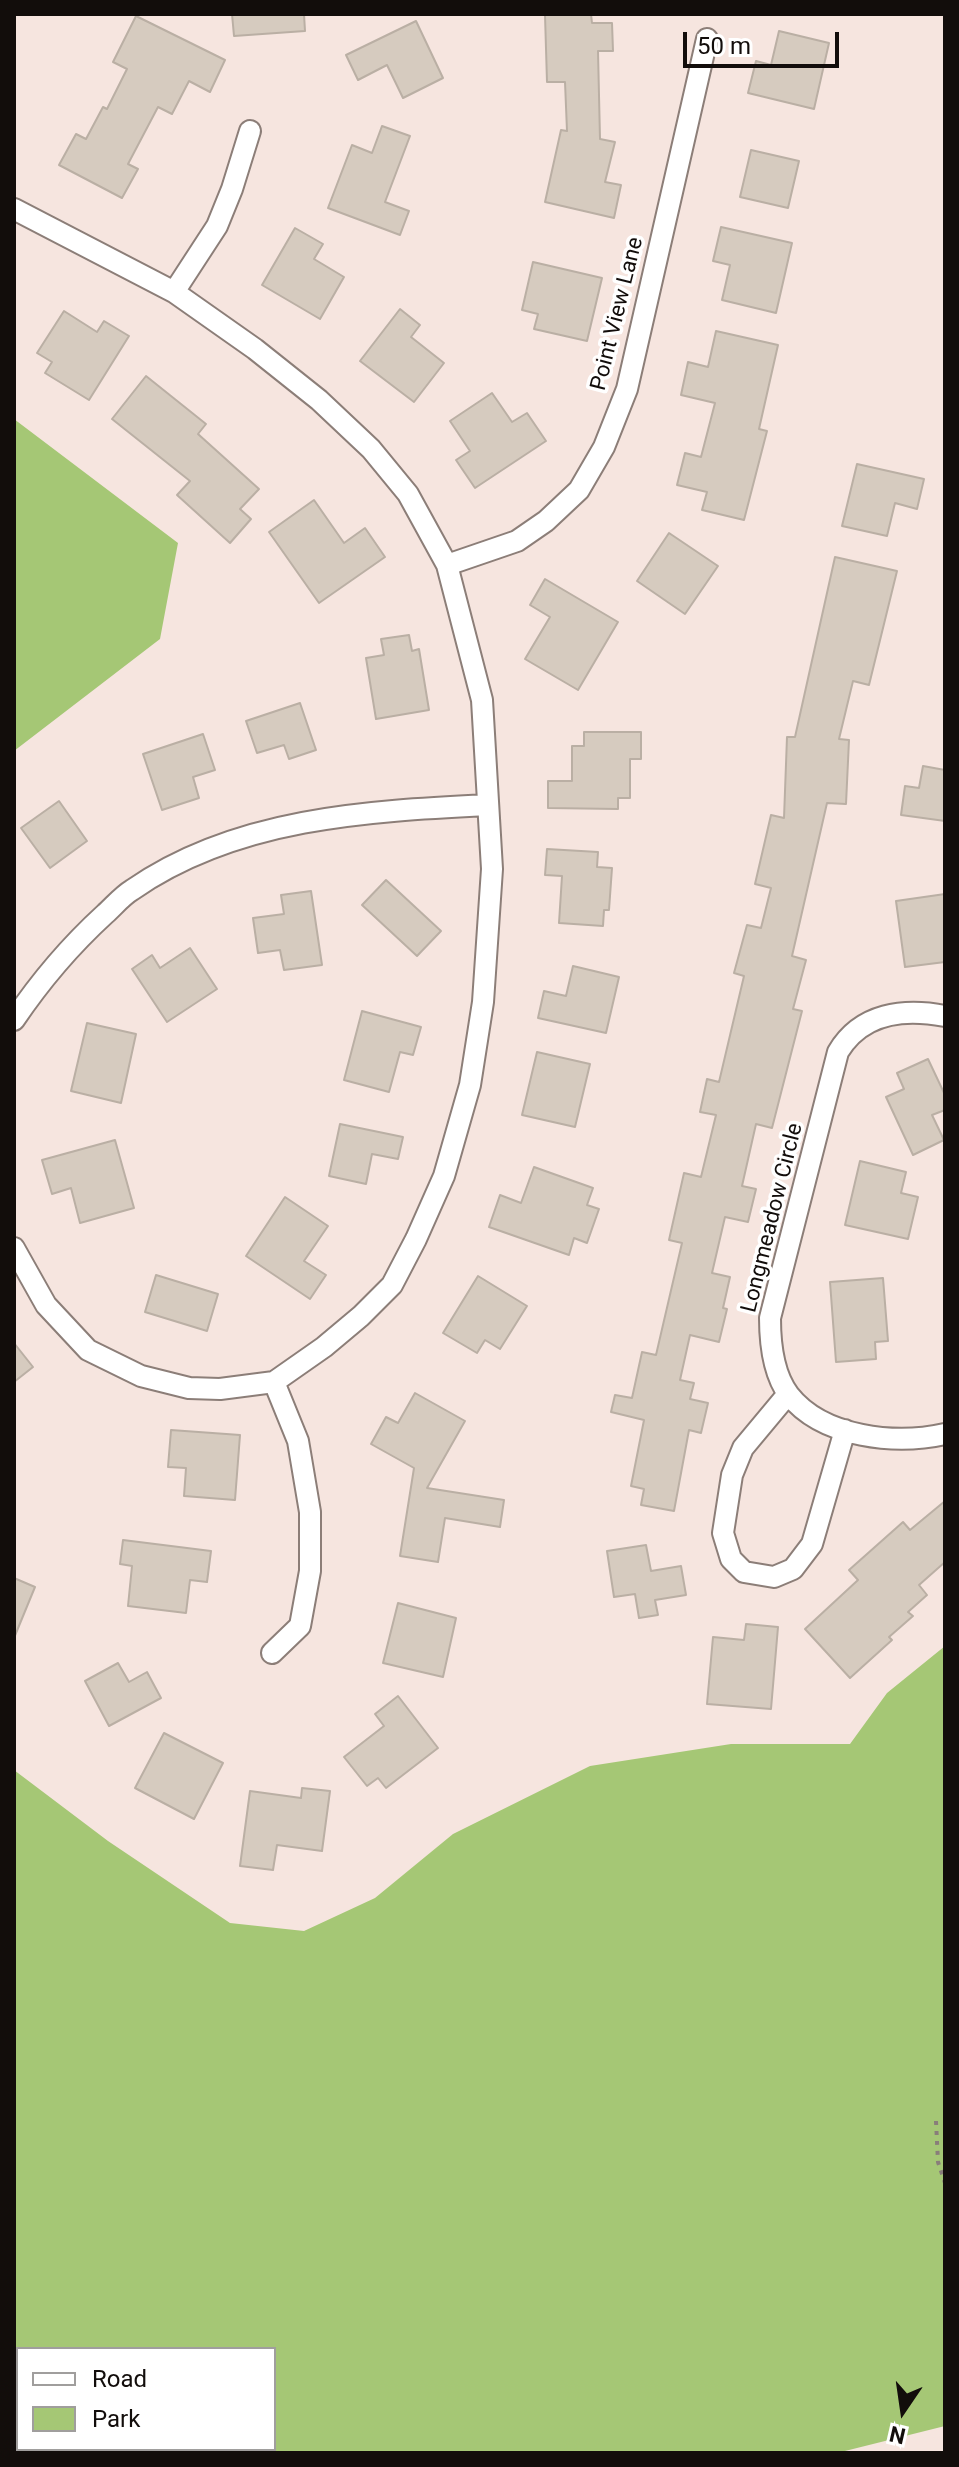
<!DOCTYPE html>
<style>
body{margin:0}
#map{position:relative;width:959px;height:2467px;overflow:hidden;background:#f6e5df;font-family:Roboto,sans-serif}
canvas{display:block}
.frame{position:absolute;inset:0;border:16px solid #120d0b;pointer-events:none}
.legend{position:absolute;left:16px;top:2347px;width:260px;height:104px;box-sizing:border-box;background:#fff;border:2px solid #a09e9d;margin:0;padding:10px 14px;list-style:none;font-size:24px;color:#120d0b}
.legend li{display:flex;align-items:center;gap:16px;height:40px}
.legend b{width:40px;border:2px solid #a09e9d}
.north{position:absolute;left:863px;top:2371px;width:80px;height:80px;-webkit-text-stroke:6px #fff;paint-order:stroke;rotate:193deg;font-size:22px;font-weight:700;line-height:32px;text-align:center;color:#120d0b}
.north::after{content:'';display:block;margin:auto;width:28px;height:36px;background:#120d0b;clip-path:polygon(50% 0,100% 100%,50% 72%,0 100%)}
.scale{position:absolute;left:683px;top:32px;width:156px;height:36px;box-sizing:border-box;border:4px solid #120d0b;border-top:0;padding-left:10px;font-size:24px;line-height:28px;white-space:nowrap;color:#120d0b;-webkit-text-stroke:6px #fff;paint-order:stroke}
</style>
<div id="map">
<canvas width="959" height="2467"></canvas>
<div class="frame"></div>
<ul class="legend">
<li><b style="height:10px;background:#fff"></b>Road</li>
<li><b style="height:22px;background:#a5c775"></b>Park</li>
</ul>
<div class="north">N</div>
<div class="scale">50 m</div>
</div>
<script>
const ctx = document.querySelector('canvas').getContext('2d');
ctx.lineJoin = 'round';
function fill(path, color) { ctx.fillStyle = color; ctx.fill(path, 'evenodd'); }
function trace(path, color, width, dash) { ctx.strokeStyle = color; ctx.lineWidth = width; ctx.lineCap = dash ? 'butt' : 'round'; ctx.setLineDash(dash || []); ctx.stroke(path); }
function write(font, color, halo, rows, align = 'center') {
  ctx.font = font + ' Roboto,sans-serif'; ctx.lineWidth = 7; ctx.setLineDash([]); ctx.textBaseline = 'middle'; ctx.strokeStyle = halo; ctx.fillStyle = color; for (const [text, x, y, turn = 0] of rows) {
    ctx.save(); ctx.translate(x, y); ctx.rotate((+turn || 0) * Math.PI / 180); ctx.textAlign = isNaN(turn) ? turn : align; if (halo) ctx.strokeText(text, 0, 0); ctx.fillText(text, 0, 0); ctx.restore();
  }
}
fill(new Path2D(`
 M 14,419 L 178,543 L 160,639 L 14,751 Z
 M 945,1646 L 945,2426 L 837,2453 L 14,2453 L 14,1770 L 108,1841 L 230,1923 L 304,1931 L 375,1898 L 453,1834 L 590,1766 L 731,1744 L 850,1744 L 887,1693 ZM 18,2349 L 274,2349 L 274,2449 L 18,2449 Z`), '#a5c775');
const building = new Path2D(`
 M 232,14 L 304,14 L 305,31 L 234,36 Z
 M 591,14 L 592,23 L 612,23 L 613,51 L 598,51 L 600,139 L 615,142 L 605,182 L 621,185 L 614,218 L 545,202 L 561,130 L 567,131 L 565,82 L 547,82 L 545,15 Z
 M 136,16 L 225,60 L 210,92 L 189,81 L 172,114 L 158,107 L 128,164 L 138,169 L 122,198 L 59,165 L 76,134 L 86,139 L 103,107 L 107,109 L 127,69 L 113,62 Z
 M 416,21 L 443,78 L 403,98 L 387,65 L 358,80 L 346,55 Z
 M 779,31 L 829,43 L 814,109 L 748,93 L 756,61 L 771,65 Z
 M 382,126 L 410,136 L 385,202 L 409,211 L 400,235 L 328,208 L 352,145 L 372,153 Z
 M 751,150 L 799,161 L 788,208 L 740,197 Z
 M 721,227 L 792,243 L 776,313 L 722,300 L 730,265 L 713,261 Z
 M 295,228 L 323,244 L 314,259 L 344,277 L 320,319 L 262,285 Z
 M 533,262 L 602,278 L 587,341 L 534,329 L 538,314 L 522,310 Z
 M 400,309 L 420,325 L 411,337 L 444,363 L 414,402 L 360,361 Z
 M 64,311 L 97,332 L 104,321 L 129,336 L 89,400 L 45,373 L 52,362 L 37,353 Z
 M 716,331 L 778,345 L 759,429 L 767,431 L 744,520 L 702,510 L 707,492 L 677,485 L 685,453 L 701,457 L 715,403 L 681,395 L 688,362 L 708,367 Z
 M 146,376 L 206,424 L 198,434 L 259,489 L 240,509 L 251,519 L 230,543 L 177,495 L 190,481 L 112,419 Z
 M 492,393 L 512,422 L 527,413 L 546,441 L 475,488 L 456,460 L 470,451 L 450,421 Z
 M 857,464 L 924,479 L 917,509 L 895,503 L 887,536 L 842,526 Z
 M 314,500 L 344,543 L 365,528 L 385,557 L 319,603 L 269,532 Z
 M 669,533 L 718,566 L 685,614 L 637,581 Z
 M 835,557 L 897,571 L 869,685 L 853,681 L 839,739 L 849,740 L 846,804 L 827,803 L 792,956 L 806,960 L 793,1009 L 802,1011 L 772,1128 L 756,1124 L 742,1186 L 756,1189 L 748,1222 L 725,1217 L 712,1273 L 730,1277 L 723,1308 L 727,1309 L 719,1342 L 690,1335 L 680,1380 L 694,1383 L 690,1399 L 708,1403 L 701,1433 L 689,1430 L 674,1511 L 641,1505 L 644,1489 L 631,1486 L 644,1420 L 611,1412 L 615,1395 L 632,1398 L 642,1352 L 656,1355 L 682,1243 L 669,1240 L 684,1173 L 701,1177 L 716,1115 L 700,1112 L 707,1079 L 719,1082 L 744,976 L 734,973 L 747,925 L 761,928 L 771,888 L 755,884 L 771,815 L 784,818 L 787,737 L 795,737 Z
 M 545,579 L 618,622 L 578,690 L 525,659 L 550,617 L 530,605 Z
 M 409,635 L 412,651 L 419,649 L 429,710 L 376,719 L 366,658 L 384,655 L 381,639 Z
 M 300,703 L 316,750 L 289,759 L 284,745 L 257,753 L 246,721 Z
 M 584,732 L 641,732 L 641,759 L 630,759 L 630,798 L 618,798 L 618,809 L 548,808 L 548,781 L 572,781 L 572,746 L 584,746 Z
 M 203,734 L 215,770 L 193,777 L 199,798 L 162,810 L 143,754 Z
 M 923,766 L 945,770 L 945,821 L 901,815 L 905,786 L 919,788 Z
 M 59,801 L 87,841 L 50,868 L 21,828 Z
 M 547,849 L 598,852 L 597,867 L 612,868 L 609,910 L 604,910 L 603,926 L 559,923 L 562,876 L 545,875 Z
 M 386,880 L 441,931 L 417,956 L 362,905 Z
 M 311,891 L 322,965 L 284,970 L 280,950 L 258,953 L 253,918 L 284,914 L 281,895 Z
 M 945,894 L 945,962 L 905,967 L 896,901 Z
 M 190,948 L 217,989 L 167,1022 L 132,969 L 152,955 L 160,968 Z
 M 573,966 L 619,977 L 606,1033 L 538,1018 L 544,991 L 566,996 Z
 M 362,1011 L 421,1027 L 413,1055 L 400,1052 L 389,1092 L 344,1080 Z
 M 87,1023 L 136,1034 L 121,1103 L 71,1091 Z
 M 537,1052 L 590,1064 L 575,1127 L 522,1115 Z
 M 928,1059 L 945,1095 L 945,1110 L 932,1115 L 944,1140 L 913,1155 L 886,1097 L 904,1089 L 897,1073 Z
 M 340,1124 L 403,1137 L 398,1159 L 372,1154 L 366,1184 L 329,1176 Z
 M 115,1140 L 134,1208 L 80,1223 L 71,1188 L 52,1194 L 42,1160 Z
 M 860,1161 L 906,1172 L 901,1193 L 918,1197 L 908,1239 L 845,1225 Z
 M 534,1167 L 593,1188 L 587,1205 L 599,1209 L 587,1243 L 574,1238 L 569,1255 L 489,1227 L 500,1195 L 521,1203 Z
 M 285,1197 L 328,1226 L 304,1261 L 326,1275 L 310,1299 L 246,1256 Z
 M 156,1275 L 218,1294 L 207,1331 L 145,1312 Z
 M 478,1276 L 527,1306 L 500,1349 L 485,1340 L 477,1353 L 443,1333 Z
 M 883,1278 L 888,1341 L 875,1342 L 876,1359 L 836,1362 L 830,1282 Z
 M 14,1343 L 33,1367 L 14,1382 Z
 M 415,1393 L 465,1421 L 427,1488 L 504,1500 L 500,1527 L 445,1518 L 438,1562 L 400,1556 L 414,1468 L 371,1444 L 386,1417 L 398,1423 Z
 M 171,1430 L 240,1435 L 235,1500 L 184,1496 L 186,1468 L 168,1467 Z
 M 945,1501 L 945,1562 L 919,1585 L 927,1595 L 908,1612 L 913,1616 L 889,1637 L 892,1640 L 850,1678 L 805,1629 L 858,1580 L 849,1570 L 903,1522 L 910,1530 Z
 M 123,1540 L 211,1551 L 207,1582 L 190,1580 L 186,1613 L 128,1606 L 132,1566 L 120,1564 Z
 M 646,1545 L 651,1571 L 681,1566 L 686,1595 L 655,1600 L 658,1615 L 639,1618 L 635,1594 L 614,1597 L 607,1551 Z
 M 14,1578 L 35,1587 L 14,1638 Z
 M 398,1603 L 456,1618 L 443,1677 L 383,1663 Z
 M 746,1624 L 778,1627 L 771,1709 L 707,1704 L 713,1637 L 744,1640 Z
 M 118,1663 L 129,1682 L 147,1672 L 161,1698 L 109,1726 L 85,1681 Z
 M 398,1696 L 438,1748 L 386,1788 L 378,1778 L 367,1786 L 344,1757 L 384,1726 L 375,1714 Z
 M 164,1733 L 223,1763 L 194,1819 L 135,1788 Z
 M 302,1788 L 330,1791 L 322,1851 L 277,1845 L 273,1870 L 240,1866 L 250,1791 L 301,1798 Z`);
fill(building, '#d6cbbf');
trace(building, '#baafa4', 2);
const minor = new Path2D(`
 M 14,209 L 174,292 L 255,349 L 319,400 L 371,449 L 408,494 L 447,565 L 482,700 L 492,869 L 483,1002 L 470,1085 L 444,1176 L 416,1239 L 392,1285 L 361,1316 L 324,1347 L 274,1382 L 220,1389 L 189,1388 L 141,1376 L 88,1350 L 46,1305 L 14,1248
 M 174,292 L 217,226 L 232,189 L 250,131
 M 447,565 L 517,541 L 546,521 L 579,490 L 604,447 L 627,389 L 707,39
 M 945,1016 C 904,1008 861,1013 838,1052 L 770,1318 C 770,1344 773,1374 789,1395 C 823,1438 896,1445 945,1434
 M 14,1020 C 41,980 70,946 105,914 C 114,906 122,896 132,890 C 235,818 367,811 488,805
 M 788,1394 L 743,1448 L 732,1475 L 723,1533 L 731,1559 L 744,1572 L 774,1577 L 793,1569 L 812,1544 L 845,1430
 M 272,1653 L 300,1626 L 310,1571 L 310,1512 L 298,1441 L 274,1382`);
trace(minor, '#8c7e78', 24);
trace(new Path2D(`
 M 936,2121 L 938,2162 L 945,2183`), '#897e7a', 4, [4, 6]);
trace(minor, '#fff', 20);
write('22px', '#120d0b', '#fff', [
 ["Point View Lane",618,314,-76],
 ["Longmeadow Circle",773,1218,-76]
]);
</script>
